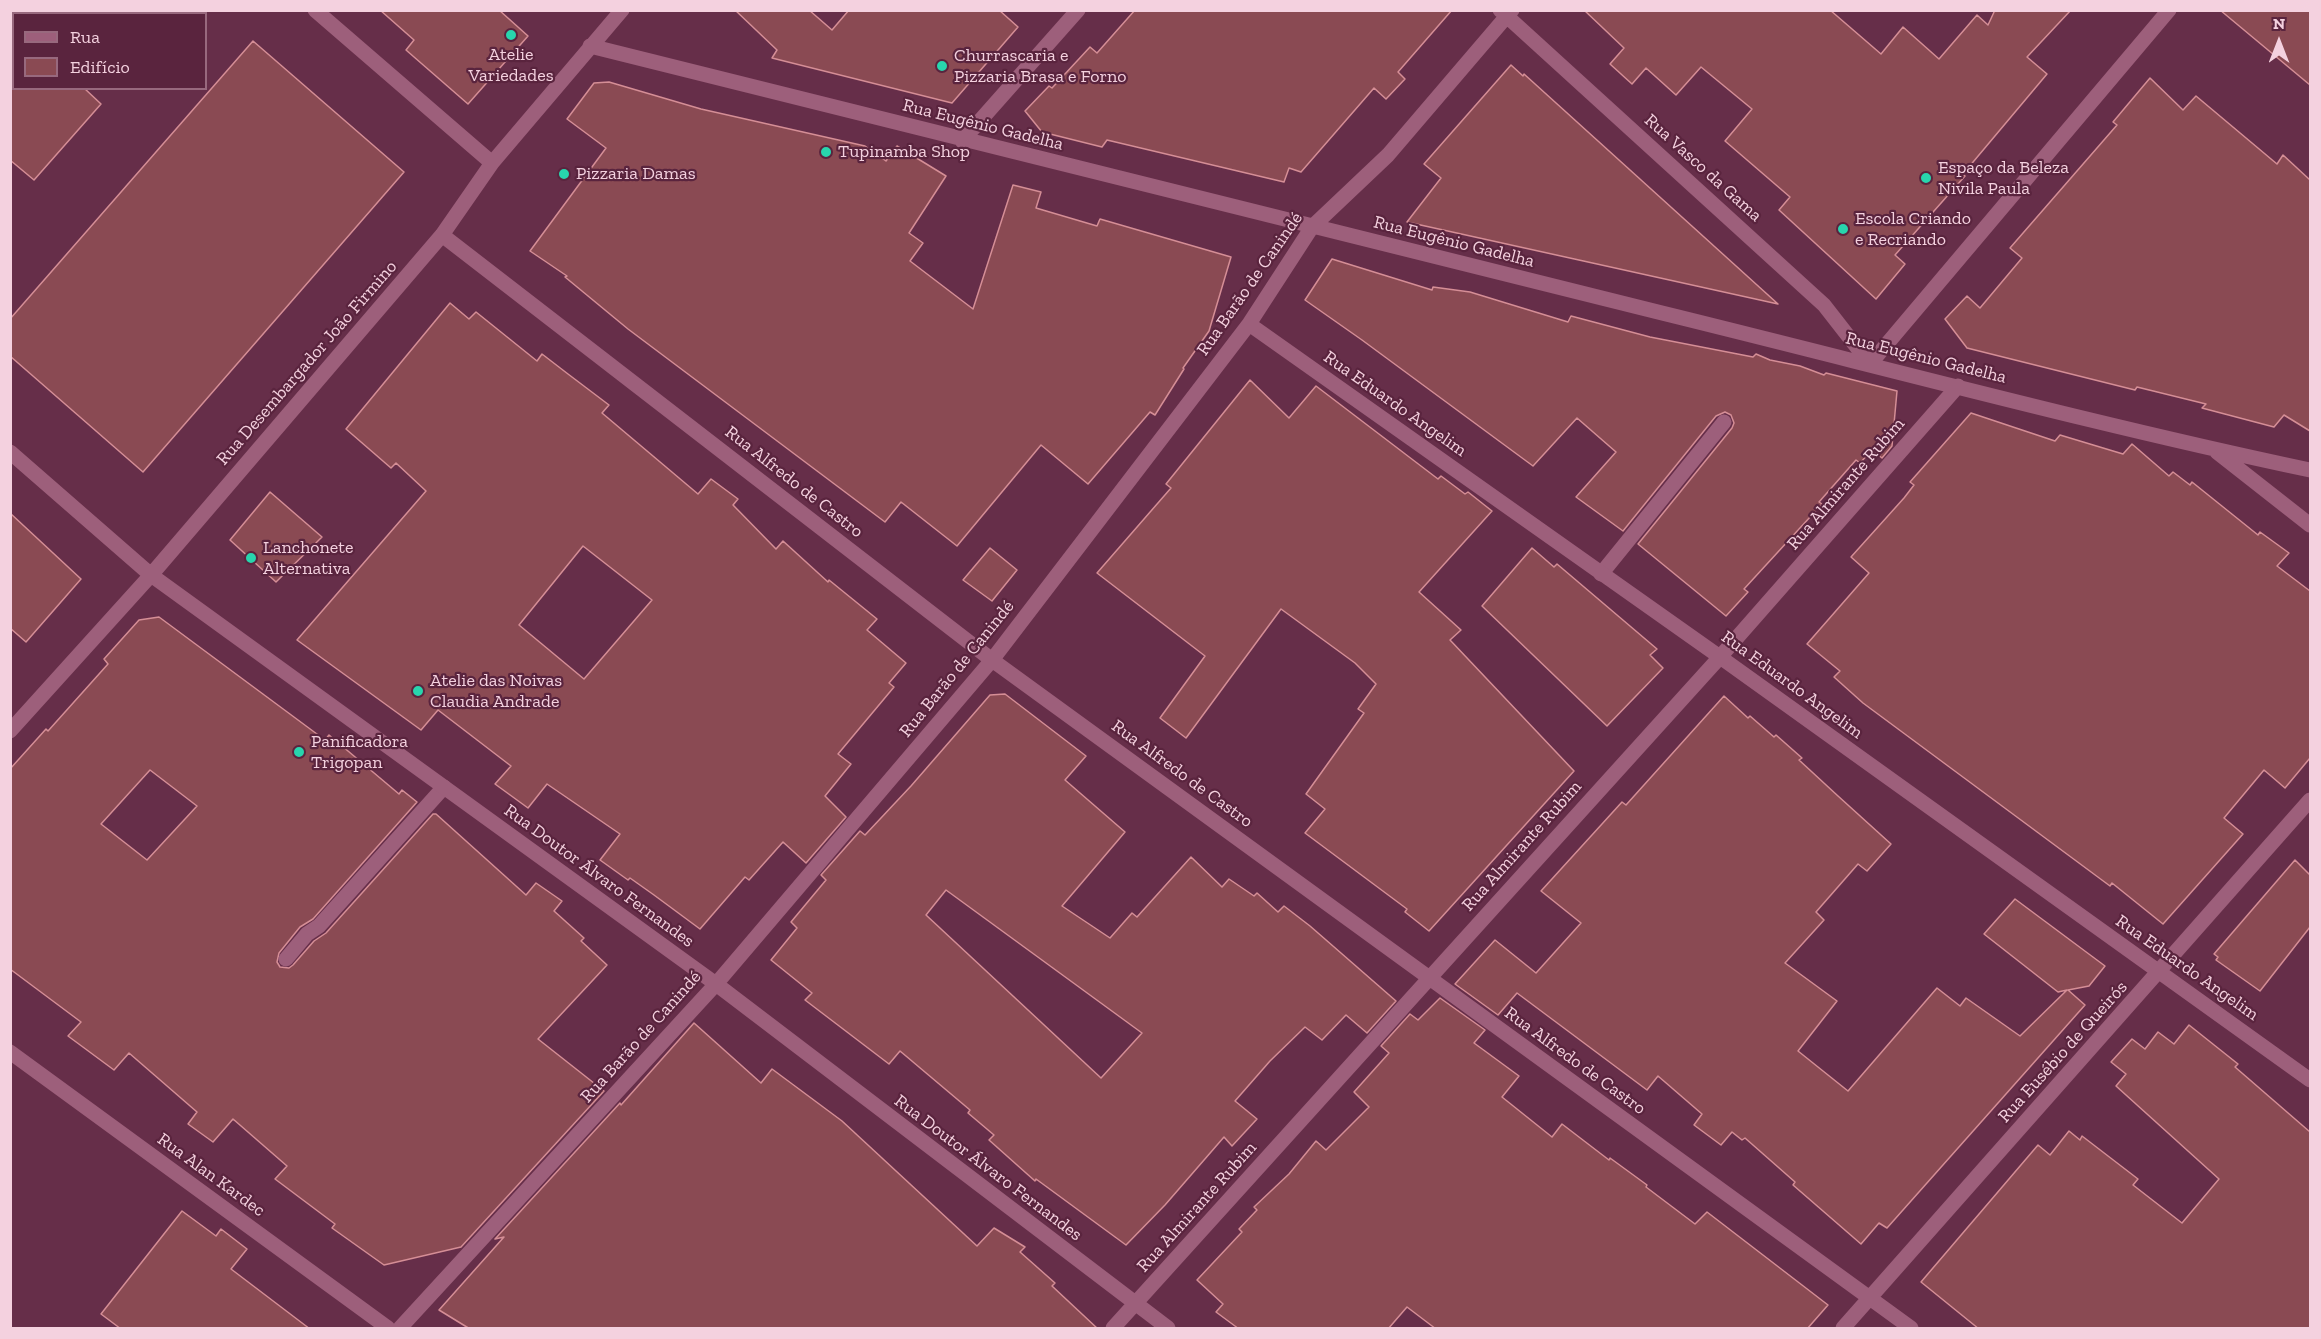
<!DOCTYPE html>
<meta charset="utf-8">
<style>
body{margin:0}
#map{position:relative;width:2321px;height:1339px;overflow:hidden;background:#662e49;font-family:"Zilla Slab",serif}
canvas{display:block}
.frame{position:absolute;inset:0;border:12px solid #f4d1df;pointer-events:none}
.legend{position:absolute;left:12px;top:12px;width:195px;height:78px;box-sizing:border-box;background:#5a243e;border:2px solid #98697e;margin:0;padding:8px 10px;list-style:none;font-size:18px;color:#f4d1df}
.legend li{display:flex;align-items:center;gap:12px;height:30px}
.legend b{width:30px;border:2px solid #98697e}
.north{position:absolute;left:2249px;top:12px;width:60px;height:60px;-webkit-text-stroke:4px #5a243e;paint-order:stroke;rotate:0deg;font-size:16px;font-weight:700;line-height:24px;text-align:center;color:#f4d1df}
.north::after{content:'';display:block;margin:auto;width:21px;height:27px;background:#f4d1df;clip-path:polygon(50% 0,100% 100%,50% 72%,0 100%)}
</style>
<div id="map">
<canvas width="2321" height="1339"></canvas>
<div class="frame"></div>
<ul class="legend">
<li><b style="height:8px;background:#9d5f7b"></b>Rua</li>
<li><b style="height:16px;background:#8a4a53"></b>Edifício</li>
</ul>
<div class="north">N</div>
</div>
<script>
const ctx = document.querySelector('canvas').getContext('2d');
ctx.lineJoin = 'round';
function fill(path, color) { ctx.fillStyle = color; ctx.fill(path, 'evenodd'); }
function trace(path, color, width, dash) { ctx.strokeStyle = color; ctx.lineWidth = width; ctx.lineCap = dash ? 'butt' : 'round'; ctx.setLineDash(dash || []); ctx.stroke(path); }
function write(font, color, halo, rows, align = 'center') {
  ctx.font = font + ' "Zilla Slab",serif'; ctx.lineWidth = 4.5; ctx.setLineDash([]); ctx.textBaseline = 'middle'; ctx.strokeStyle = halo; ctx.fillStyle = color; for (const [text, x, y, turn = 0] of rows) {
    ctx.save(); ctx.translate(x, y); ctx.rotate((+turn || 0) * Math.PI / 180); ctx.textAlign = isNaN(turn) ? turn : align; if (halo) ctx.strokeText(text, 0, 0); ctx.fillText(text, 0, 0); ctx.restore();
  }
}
const building = new Path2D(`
 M 380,10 L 499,10 L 528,36 L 468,104 L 406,50 L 414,40 Z
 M 735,10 L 809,10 L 832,30 L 849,10 L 999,10 L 1018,27 L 952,103 L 772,58 L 777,50 Z
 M 1135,10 L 1452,10 L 1398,72 L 1405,79 L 1386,99 L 1374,88 L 1301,172 L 1289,168 L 1284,182 L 1107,140 L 1102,147 L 1042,132 L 1025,111 L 1049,86 L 1052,88 L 1090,47 L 1097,53 Z
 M 1584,10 L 1830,10 L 1881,54 L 1903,27 L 1939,59 L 1977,15 L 1988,25 L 1995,10 L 2071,10 L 2027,57 L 2047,74 L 1963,174 L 1965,176 L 1895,255 L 1905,264 L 1876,299 L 1779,210 L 1790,197 L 1725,141 L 1752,109 L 1701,67 L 1676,95 L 1646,68 L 1632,84 L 1610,64 L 1624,48 Z
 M 2220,10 L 2310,10 L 2310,85 Z
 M 253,41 L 404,172 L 143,472 L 10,356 L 10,319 Z
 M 1511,65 L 1523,76 L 1524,74 L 1778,304 L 1407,222 L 1441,178 L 1424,164 Z
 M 2150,78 L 2183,110 L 2196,96 L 2277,164 L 2283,155 L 2310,180 L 2310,431 L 2284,415 L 2274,427 L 2202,408 L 2206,404 L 2137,387 L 2135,390 L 1967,348 L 1945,319 L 1967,296 L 1980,308 L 2022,258 L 2010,248 L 2117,125 L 2113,122 Z
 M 609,82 L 701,109 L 865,146 L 886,161 L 897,146 L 946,176 L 909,233 L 923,243 L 910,261 L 973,309 L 1013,185 L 1041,192 L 1036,208 L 1097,226 L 1100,219 L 1231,257 L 1209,331 L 1183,368 L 1184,369 L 1155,415 L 1150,412 L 1088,484 L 1041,445 L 957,546 L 901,502 L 885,522 L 628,329 L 565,277 L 567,276 L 530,251 L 606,148 L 567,119 L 594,83 Z
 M 10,88 L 84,88 L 101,104 L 34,180 L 10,160 Z
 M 1332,259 L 1432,290 L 1433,287 L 1470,292 L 1568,322 L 1571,316 L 1650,337 L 1753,357 L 1756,354 L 1770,360 L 1800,366 L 1824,375 L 1826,373 L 1897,391 L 1892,446 L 1882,458 L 1872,450 L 1860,463 L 1856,460 L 1819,502 L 1822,504 L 1744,589 L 1748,592 L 1726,616 L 1638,544 L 1732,428 L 1734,423 L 1731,415 L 1725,412 L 1716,416 L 1623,531 L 1576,497 L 1616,452 L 1577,418 L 1533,466 L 1362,340 L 1305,300 Z
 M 450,303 L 469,319 L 476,312 L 537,361 L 542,354 L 568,374 L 609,405 L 602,413 L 698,494 L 711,479 L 738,499 L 733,505 L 776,549 L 783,541 L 828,582 L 829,580 L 877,619 L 867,630 L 906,663 L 889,683 L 894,687 L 838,754 L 851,764 L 825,796 L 846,817 L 806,863 L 783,842 L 749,880 L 745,877 L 700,929 L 654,895 L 630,878 L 628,880 L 600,860 L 620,834 L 547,784 L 528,808 L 495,784 L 511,766 L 438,710 L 421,730 L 297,640 L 426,491 L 396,463 L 391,468 L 346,429 ZM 583,546 L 652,600 L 584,679 L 519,625 Z
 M 1250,380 L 1289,418 L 1316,386 L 1438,479 L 1441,476 L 1465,494 L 1468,492 L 1492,511 L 1419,592 L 1461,630 L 1450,640 L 1574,771 L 1429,931 L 1405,912 L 1407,909 L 1305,833 L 1325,809 L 1306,794 L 1364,713 L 1358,709 L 1376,684 L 1355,663 L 1281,609 L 1186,738 L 1160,718 L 1205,656 L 1097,573 L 1171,488 L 1166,484 Z
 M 1971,413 L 2055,441 L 2060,435 L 2123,454 L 2132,444 L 2169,476 L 2173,472 L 2190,485 L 2192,482 L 2258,535 L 2260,532 L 2289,553 L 2277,566 L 2310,591 L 2310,758 L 2285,788 L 2264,770 L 2224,818 L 2243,834 L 2163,924 L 2112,883 L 2110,886 L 1863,703 L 1834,677 L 1840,671 L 1807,644 L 1869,573 L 1851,557 L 1904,498 L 1914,485 L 1910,482 Z
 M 270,492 L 322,537 L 276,582 L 230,540 Z
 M 10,513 L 81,579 L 26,642 L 10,628 Z
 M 990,548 L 1017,570 L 992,601 L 963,580 Z
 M 1532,548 L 1554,567 L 1557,564 L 1657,649 L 1650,655 L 1663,668 L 1607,726 L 1482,606 Z
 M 159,617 L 325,740 L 329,735 L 399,794 L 402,790 L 417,802 L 313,919 L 300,927 L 279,953 L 277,962 L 280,967 L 289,968 L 293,965 L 314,941 L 326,933 L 433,814 L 436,814 L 526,895 L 536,883 L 562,901 L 554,911 L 584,938 L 581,941 L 607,965 L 538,1039 L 604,1091 L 461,1247 L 384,1265 L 332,1228 L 335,1224 L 275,1179 L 287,1166 L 233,1119 L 213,1142 L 188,1124 L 197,1112 L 129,1053 L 114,1070 L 68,1036 L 81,1022 L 10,969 L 10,769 L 46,729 L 48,731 L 108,664 L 104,659 L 139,620 ZM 150,770 L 197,806 L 147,860 L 101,824 Z
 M 1005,694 L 1086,756 L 1065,780 L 1125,832 L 1062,906 L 1110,938 L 1132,913 L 1137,917 L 1191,857 L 1222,887 L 1229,879 L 1254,896 L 1257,893 L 1278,912 L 1284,906 L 1310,926 L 1396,1001 L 1367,1033 L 1346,1015 L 1322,1040 L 1305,1027 L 1270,1061 L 1235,1101 L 1257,1119 L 1232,1146 L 1224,1137 L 1165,1205 L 1126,1245 L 1036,1179 L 1035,1181 L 989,1140 L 994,1135 L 968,1113 L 970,1110 L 900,1051 L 889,1064 L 805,1000 L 812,993 L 771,960 L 797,928 L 791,922 L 826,880 L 821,875 L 860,831 L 865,835 L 911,786 L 990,695 ZM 946,890 L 1142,1033 L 1101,1078 L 926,915 Z
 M 1724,696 L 1748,718 L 1750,716 L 1774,737 L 1776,735 L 1802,758 L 1799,760 L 1838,796 L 1891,844 L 1867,871 L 1858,864 L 1816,912 L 1824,920 L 1785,963 L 1837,1001 L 1798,1051 L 1848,1091 L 1937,988 L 1960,1006 L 1966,998 L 2020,1036 L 2067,990 L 2058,992 L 1984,934 L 2015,899 L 2105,966 L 2089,986 L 2068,990 L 2085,1005 L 1887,1228 L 1879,1223 L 1861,1244 L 1793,1185 L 1795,1182 L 1745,1138 L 1742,1140 L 1732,1132 L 1721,1145 L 1694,1125 L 1702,1114 L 1658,1076 L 1647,1090 L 1517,993 L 1498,1015 L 1455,984 L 1495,940 L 1536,973 L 1581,923 L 1541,891 L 1622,802 L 1626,805 Z
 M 2295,860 L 2310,875 L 2310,927 L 2260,991 L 2216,960 L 2218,957 L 2214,954 Z
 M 1440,998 L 1485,1030 L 1474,1043 L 1519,1076 L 1502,1097 L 1552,1137 L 1562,1124 L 1609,1160 L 1610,1158 L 1647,1185 L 1646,1187 L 1695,1224 L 1707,1212 L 1828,1305 L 1807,1329 L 1436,1329 L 1407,1307 L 1388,1329 L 1239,1329 L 1216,1312 L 1223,1304 L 1197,1280 L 1242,1232 L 1239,1229 L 1257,1210 L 1254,1207 L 1289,1174 L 1316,1141 L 1326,1150 L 1369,1107 L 1354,1092 L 1389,1053 L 1381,1046 L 1410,1014 L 1418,1020 Z
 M 694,1023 L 761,1083 L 772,1069 L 842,1121 L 977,1246 L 994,1228 L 1025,1247 L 1020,1252 L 1055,1283 L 1052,1286 L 1098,1329 L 470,1329 L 439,1310 L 504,1237 L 495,1239 L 620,1103 L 621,1105 Z
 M 2189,1025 L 2238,1064 L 2235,1067 L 2310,1132 L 2310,1329 L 1979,1329 L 1921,1282 L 2038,1145 L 2050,1155 L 2069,1131 L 2080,1140 L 2082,1136 L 2138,1179 L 2133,1185 L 2182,1223 L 2219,1179 L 2116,1086 L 2126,1074 L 2111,1062 L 2132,1039 L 2145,1049 L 2158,1032 L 2174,1044 Z
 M 182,1211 L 216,1236 L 221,1229 L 247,1249 L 231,1269 L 310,1329 L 121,1329 L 101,1314 Z`);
fill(building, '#8a4a53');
trace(building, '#d58e96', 1.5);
trace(new Path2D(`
 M 1601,574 L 1724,422
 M 286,959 L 307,934 L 319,926 L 444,787`), '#9d5f7b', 15);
trace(new Path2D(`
 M 315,10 L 492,163
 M 1500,10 L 1824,305 L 1870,364
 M 590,46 C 946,138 1304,225 1662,313 C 1878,366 2093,424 2310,470
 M 962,141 L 1078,10
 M 442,235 L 992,660 L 1911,1328
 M 1249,324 L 1720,657 L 2310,1080
 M 1870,364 L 2169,10
 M 10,452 L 151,575 L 716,984 L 1168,1328
 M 2217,452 L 2310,525
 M 10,731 L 151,575 L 442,235 L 492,163 L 622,10
 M 10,1052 L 388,1328
 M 400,1328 L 716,984 L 992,660 L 1249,324 L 1312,227 L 1388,155 L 1512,10
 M 1113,1328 L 1720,657 L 1958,386
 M 1843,1328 L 2310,800`), '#9d5f7b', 15);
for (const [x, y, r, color] of [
 [511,35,6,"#28d5ad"],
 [942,66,6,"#28d5ad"],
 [826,152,6,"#28d5ad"],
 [564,174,6,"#28d5ad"],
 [1926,178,6,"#28d5ad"],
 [1843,229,6,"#28d5ad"],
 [251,558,6,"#28d5ad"],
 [418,691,6,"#28d5ad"],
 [299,752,6,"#28d5ad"]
]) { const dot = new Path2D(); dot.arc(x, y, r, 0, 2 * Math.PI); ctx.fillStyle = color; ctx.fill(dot); trace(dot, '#5a243e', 2); }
write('18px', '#f4d1df', '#5a243e', [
 ["Atelie",511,55,"center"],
 ["Variedades",511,76,"center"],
 ["Churrascaria e",954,56],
 ["Pizzaria Brasa e Forno",954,77],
 ["Tupinamba Shop",838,152],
 ["Espaço da Beleza",1938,168],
 ["Nivila Paula",1938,189],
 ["Pizzaria Damas",576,174],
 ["Escola Criando",1855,219],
 ["e Recriando",1855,240],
 ["Lanchonete",263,548],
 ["Alternativa",263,569],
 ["Atelie das Noivas",430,681],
 ["Claudia Andrade",430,702],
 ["Panificadora",311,742],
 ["Trigopan",311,763]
], 'left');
write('18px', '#f4d1df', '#5a243e', [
 ["Rua Eugênio Gadelha",983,125,14],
 ["Rua Vasco da Gama",1703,168,42],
 ["Rua Eugênio Gadelha",1454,242,14],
 ["Rua Barão de Canindé",1250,284,-55],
 ["Rua Eugênio Gadelha",1926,358,14],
 ["Rua Desembargador João Firmino",307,363,-49],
 ["Rua Eduardo Angelim",1395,404,35],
 ["Rua Alfredo de Castro",794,482,38],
 ["Rua Almirante Rubim",1846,484,-49],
 ["Rua Barão de Canindé",957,669,-51],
 ["Rua Eduardo Angelim",1792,685,36],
 ["Rua Alfredo de Castro",1182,774,36],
 ["Rua Almirante Rubim",1522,846,-48],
 ["Rua Doutor Álvaro Fernandes",599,876,36],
 ["Rua Eduardo Angelim",2187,968,35],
 ["Rua Barão de Canindé",641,1037,-48],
 ["Rua Eusébio de Queirós",2063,1052,-48],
 ["Rua Alfredo de Castro",1575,1061,36],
 ["Rua Doutor Álvaro Fernandes",988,1168,37],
 ["Rua Alan Kardec",211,1175,36],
 ["Rua Almirante Rubim",1197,1207,-48]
]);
</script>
